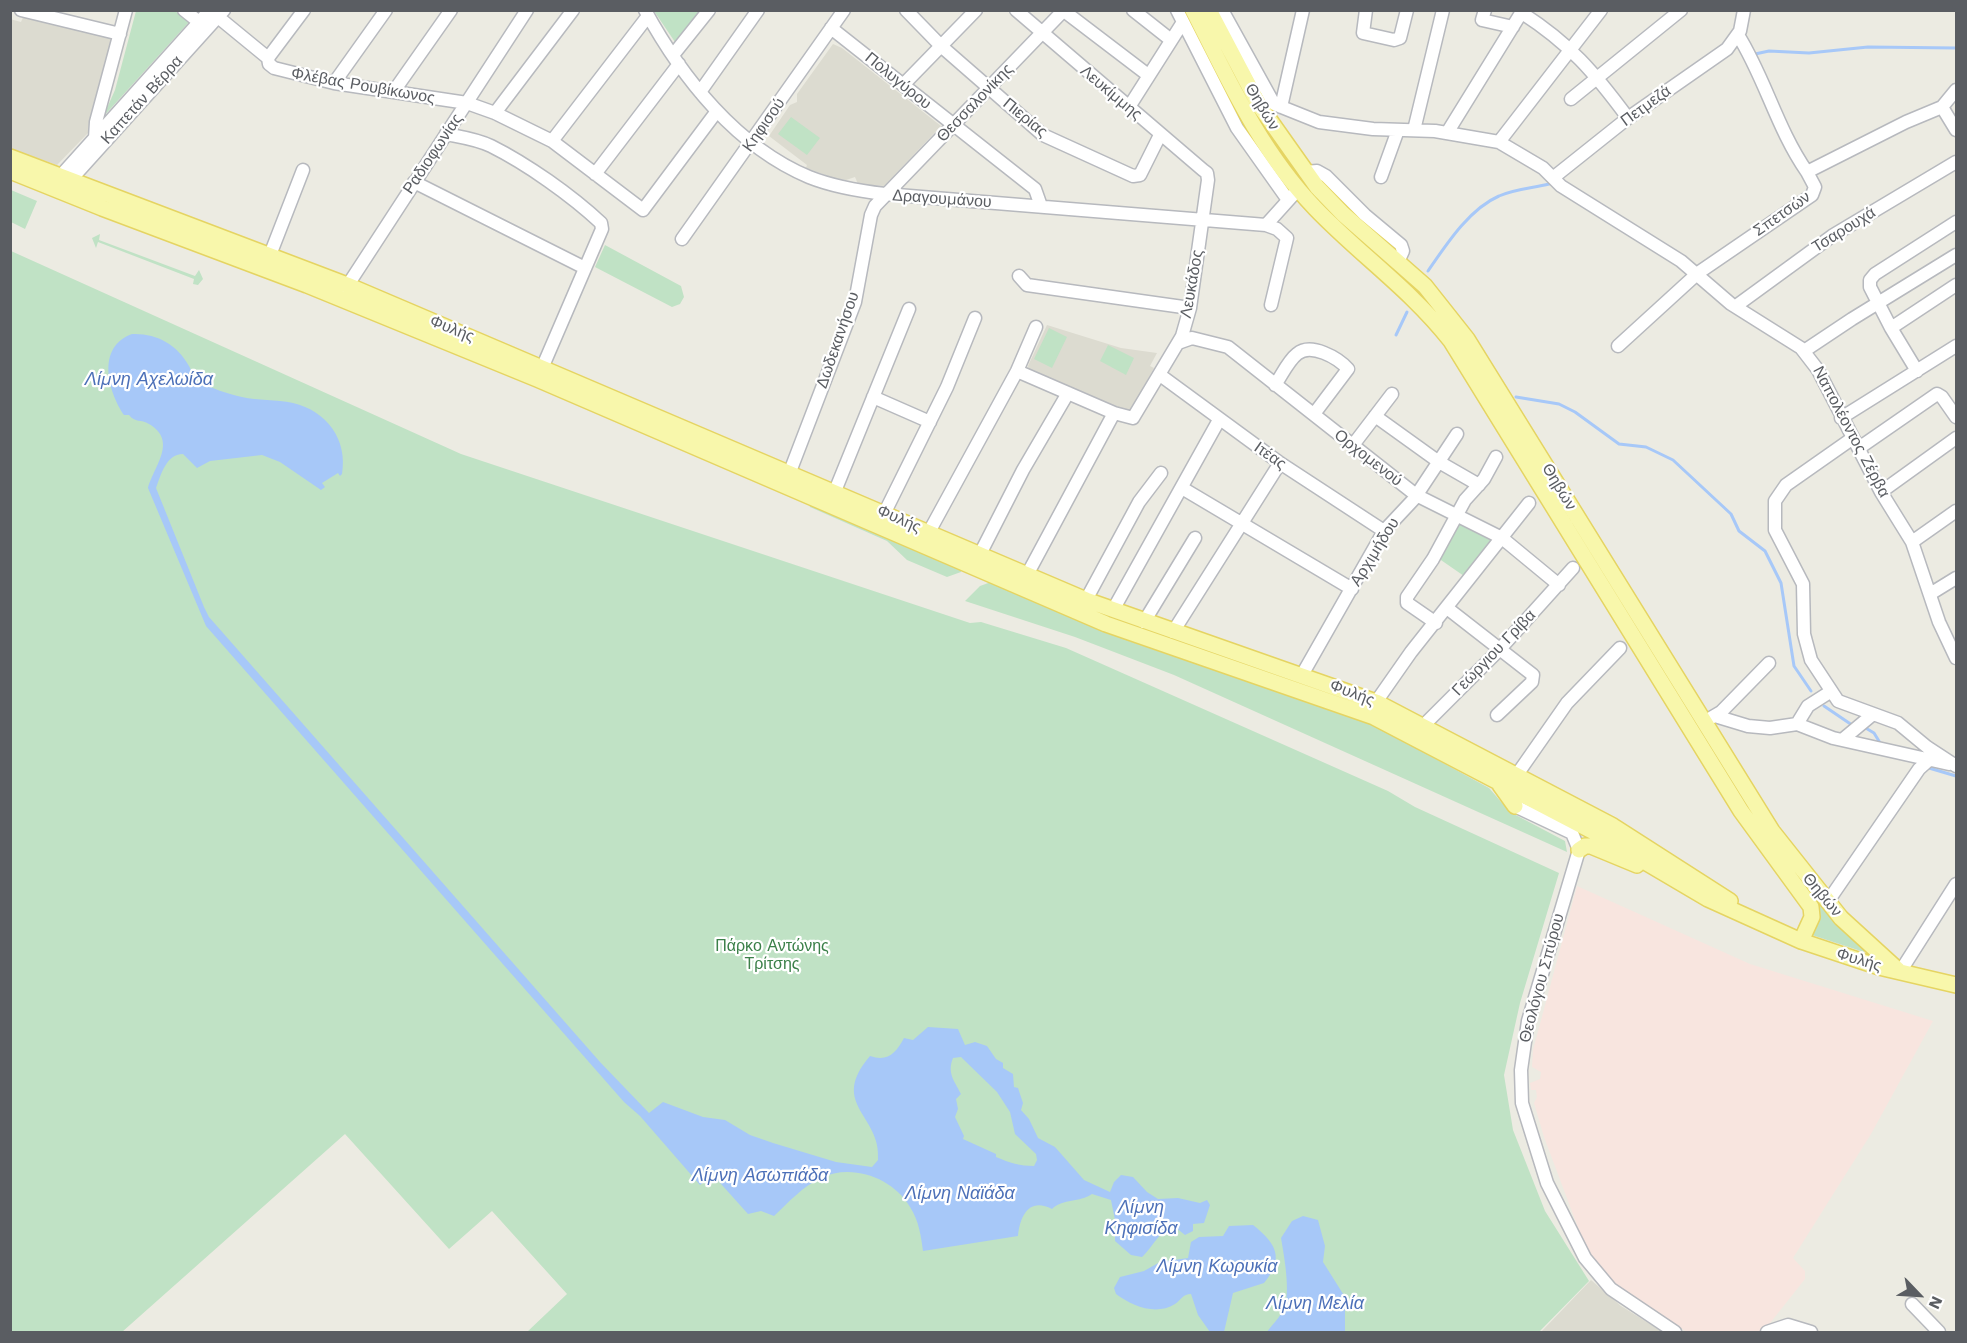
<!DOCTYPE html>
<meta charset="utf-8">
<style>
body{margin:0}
#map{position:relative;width:1967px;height:1343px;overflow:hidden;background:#ecebe2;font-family:"Work Sans",sans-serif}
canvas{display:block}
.frame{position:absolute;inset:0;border:12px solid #5a5d62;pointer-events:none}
.north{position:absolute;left:1889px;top:1265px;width:60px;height:60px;-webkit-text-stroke:4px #fff;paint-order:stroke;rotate:115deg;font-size:16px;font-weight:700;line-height:24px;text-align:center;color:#5a5d62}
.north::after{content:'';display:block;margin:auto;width:21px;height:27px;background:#5a5d62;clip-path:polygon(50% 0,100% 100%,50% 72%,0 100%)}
</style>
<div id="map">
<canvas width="1967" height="1343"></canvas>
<div class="frame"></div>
<div class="north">N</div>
</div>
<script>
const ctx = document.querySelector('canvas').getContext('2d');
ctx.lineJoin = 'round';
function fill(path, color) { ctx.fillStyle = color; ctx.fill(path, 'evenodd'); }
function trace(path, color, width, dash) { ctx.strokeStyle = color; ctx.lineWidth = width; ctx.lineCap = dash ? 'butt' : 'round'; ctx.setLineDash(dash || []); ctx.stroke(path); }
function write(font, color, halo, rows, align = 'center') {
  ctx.font = font + ' "Work Sans",sans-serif'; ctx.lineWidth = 4.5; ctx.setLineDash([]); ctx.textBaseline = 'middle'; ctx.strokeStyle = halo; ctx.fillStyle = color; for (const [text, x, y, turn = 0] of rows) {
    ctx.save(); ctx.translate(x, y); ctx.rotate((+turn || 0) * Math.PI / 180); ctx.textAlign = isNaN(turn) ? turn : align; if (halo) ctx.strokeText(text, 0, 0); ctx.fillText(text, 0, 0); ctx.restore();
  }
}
fill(new Path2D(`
 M 24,15 L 107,35 L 112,41 L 88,133 L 57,165 L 11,149 L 10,19 L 21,22 Z
 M 833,44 L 842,48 L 941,126 L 884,186 L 858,184 L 855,177 L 846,180 L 834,178 L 806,168 L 807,165 L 769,136 L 790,105 L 797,102 L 797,94 Z
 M 1047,325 L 1121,348 L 1157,353 L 1150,366 L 1154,368 L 1143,388 L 1144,396 L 1133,409 L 1126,412 L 1029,370 L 1028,366 Z
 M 1591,1280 L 1621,1306 L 1663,1332 L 1541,1332 Z`), '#dcdbd0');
fill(new Path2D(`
 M 1577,886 L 1750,964 L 1933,1021 L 1871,1134 L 1793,1258 L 1805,1271 L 1805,1279 L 1763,1332 L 1687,1332 L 1617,1286 L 1590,1254 L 1580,1233 L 1544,1137 L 1534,1103 L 1537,1097 L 1536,1090 L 1531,1090 L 1530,1083 L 1540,1079 L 1541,1072 L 1532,1067 L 1533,1050 Z`), '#f8e5df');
fill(new Path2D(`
 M 136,11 L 175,11 L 190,21 L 103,117 L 115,90 Z
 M 654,11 L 700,11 L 675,42 Z
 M 791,117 L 820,138 L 807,155 L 778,134 Z
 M 11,190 L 37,201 L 25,229 L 11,222 Z
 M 100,234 L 99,240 L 195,276 L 199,270 L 203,279 L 198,285 L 193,284 L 194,279 L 98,242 L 96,248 L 92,238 Z
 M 605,245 L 681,286 L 684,297 L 680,304 L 672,307 L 595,267 Z
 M 11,251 L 461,454 L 970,623 L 981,622 L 1066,648 L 1388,791 L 1415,807 L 1559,873 L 1520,1003 L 1504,1075 L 1513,1130 L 1545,1211 L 1589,1281 L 1539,1332 L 527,1332 L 567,1294 L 492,1211 L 449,1249 L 345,1134 L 122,1332 L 11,1332 Z
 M 1049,328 L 1067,337 L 1052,368 L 1034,359 Z
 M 1108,345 L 1134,358 L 1126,375 L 1100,361 Z
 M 808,502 L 961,570 L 961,572 L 947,577 L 907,560 L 887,541 L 810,507 Z
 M 1461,521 L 1495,537 L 1464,576 L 1438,558 Z
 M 991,582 L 1129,641 L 1370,723 L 1489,788 L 1510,812 L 1565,841 L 1567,852 L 1174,675 L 1075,637 L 965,601 L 980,586 Z
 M 1815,898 L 1865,947 L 1864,952 L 1812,935 L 1812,900 Z`), '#c0e2c5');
fill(new Path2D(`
 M 132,334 C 156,333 177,344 189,366 C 192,371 193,379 199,382 C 211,388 228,394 242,397 C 258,401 276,399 293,403 C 327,411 348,440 342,474 L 340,476 L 338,473 L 322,483 L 325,487 L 321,490 L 280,462 L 262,455 L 210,461 L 197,468 L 183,454 C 166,454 161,475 156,488 L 204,607 L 209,617 L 600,1062 L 649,1113 L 663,1102 L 703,1117 L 725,1120 L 750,1135 L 773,1143 L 836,1162 L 872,1167 L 878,1160 C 882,1115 828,1105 870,1056 C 888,1062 896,1053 904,1038 L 913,1040 L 928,1027 L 958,1029 L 965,1045 L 975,1042 L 987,1046 L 996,1059 L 1003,1063 L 1003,1068 L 1013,1074 L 1014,1087 L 1018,1088 L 1023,1103 L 1021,1110 L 1029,1119 L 1038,1138 L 1055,1147 L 1084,1180 L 1110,1192 L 1114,1182 L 1121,1175 L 1133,1177 L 1147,1192 L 1158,1199 L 1178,1198 L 1200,1203 L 1207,1200 L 1210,1205 L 1204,1223 L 1193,1224 L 1193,1231 L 1185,1235 L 1175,1227 C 1158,1231 1154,1246 1142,1257 L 1131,1255 L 1115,1241 L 1115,1220 L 1111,1200 L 1092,1194 C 1079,1203 1064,1198 1052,1209 C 1029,1197 1020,1216 1018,1236 L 923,1251 C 921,1236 919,1221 910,1207 C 893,1178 852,1163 821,1178 C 803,1186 788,1203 774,1216 L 761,1211 L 748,1214 L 713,1175 L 700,1185 L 640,1116 L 624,1102 L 206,626 L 148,488 C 154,466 178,441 149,424 C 141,419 135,423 129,415 L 124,415 C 108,391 96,347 132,334 ZM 961,1057 L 997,1092 L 1010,1112 L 1015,1134 L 1036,1154 L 1037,1160 L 1034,1166 C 1020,1166 1010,1163 996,1157 L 996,1154 L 963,1139 L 964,1136 L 955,1117 L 958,1109 L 956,1099 L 961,1094 C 954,1080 947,1073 953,1058 Z
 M 1303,1216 L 1318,1220 L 1325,1246 L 1323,1262 L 1345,1297 L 1345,1332 L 1267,1332 C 1272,1325 1280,1317 1284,1309 C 1291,1292 1284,1256 1281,1238 L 1292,1221 Z
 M 1253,1225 C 1276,1243 1285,1258 1264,1283 L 1233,1293 L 1224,1332 L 1210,1332 L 1198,1315 L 1191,1294 C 1183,1294 1181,1300 1175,1304 C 1156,1316 1132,1306 1116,1294 L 1114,1288 L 1120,1277 L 1144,1271 L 1160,1262 L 1188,1258 L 1191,1242 L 1199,1237 L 1223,1236 L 1229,1226 Z`), '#a7c8f8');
trace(new Path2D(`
 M 1755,54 L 1769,51 L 1809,53 L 1868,47 L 1956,48
 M 1428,271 C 1446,245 1469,209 1499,196 C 1514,189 1533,188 1549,184
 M 1396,335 L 1407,312
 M 1516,397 L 1559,404 L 1575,412 L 1619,444 L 1646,447 L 1673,460 L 1731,514 L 1739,531 L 1765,551 L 1781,583 L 1794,666 L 1811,691
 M 1824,706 L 1852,725
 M 1864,727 L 1874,733 L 1882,746
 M 1929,768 L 1956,776`), '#a7c8f8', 3);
const minor = new Path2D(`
 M 21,10 L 120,34
 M 184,10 L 204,26
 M 645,10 C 682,78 737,147 809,177 C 834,187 859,191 885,194 L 1266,225 L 1277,229 L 1287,238 L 1271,305
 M 906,10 L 941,46 L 1043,135 L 1133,176 L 1140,175 L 1160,135
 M 1016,10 L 1203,170 L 1207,173 L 1208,180 L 1190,308 L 1182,336 L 1133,418 L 1114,413 L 1017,371
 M 1133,10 L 1171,40
 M 1177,10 L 1237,128 L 1288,200
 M 1222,10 L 1274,104 L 1319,122 L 1373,129 L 1435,131 L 1499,142 L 1543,168 L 1561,186 L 1681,261 L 1731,304 L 1801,348 L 1818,370 L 1881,492 L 1912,542 L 1939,622 L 1956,658
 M 1366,10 L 1363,33 L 1394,40 L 1400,38 L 1407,10
 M 1485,10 L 1482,20 L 1513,27
 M 1064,11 L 1148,75
 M 1522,13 C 1570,44 1594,72 1628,118
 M 218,17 L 268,58 L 269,64 L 274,68 L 334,83 L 467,103 L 495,113 L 552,141 L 643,210 L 717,111
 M 831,28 L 1035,189 L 1041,206
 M 1738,35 C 1765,78 1777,129 1807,172
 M 673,55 L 709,10
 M 268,58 L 304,10
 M 334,83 L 386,10
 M 903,85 L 976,10
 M 394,91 L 451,10
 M 700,92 L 758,10
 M 1571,99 L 1681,10
 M 1129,107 L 1183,22
 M 1281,107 L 1303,10
 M 1942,107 L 1956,130
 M 1942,107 L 1956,90
 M 495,113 L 573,10
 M 1414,130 L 1443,10
 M 1447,133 L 1523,10
 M 446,134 C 461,137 477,139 491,146 C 527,164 571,195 601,223 L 602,229 L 543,366
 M 95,138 L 96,122 L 126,10
 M 552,141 L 648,16
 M 1499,142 L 1601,10
 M 1305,172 L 1317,171 L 1326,176 L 1365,215 L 1401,245 L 1403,251 L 1398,262
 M 595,174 L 679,64
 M 1381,177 L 1398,130
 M 1554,177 L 1628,118 L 1727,49 L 1740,31 L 1744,10
 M 414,182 L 585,268
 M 60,183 L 65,171 L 210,10
 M 70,187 L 76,174 L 224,10
 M 1956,222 L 1875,274 L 1870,280 L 1870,287 L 1891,328 L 1956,285
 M 1266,225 L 1293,195
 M 682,239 L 844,10
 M 270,255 L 303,170
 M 1019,276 L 1027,285 L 1190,308
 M 344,291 L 527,10
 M 1736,306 L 1832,236 L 1956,162
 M 1891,328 L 1917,371
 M 1178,343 L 1192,338 L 1228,347 L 1416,495 L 1502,538 L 1559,585
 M 1618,346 L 1698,273 L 1812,195 L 1815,187 L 1807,172 L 1906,122 L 1942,107
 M 1804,351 L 1852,319 L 1956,255
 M 1160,375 L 1280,463 L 1384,531
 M 1275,385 C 1282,375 1288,361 1297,354 C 1311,342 1338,358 1348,369 L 1314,414
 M 873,397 L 930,422
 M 1375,416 L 1439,462 L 1479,485
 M 1841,418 L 1956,346
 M 1853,438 L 1786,485 L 1775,501 L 1775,530 L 1803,584 L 1804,634 L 1811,660 L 1838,701 L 1898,723 L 1927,747 L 1956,766
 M 1353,445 L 1392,394
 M 1859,448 L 1937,394 L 1942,397 L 1956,417
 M 786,482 L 855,302 L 871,215 L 875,206 L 1064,10
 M 1182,488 L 1352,589
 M 835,491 L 909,309
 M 1881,492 L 1956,438
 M 885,512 L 947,387 L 975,318
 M 929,532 L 1017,371 L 1036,327
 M 1912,542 L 1956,511
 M 977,560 L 1023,470 L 1068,393
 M 1027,575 L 1114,413
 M 1930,594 L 1956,578
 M 1086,600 L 1139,502 L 1161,473
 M 1447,608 L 1533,675 L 1532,682 L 1497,715
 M 1113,610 L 1219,420
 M 1144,622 L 1195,538
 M 1436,623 L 1407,603 L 1407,597 L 1433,559 L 1465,500 L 1484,479 L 1496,457
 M 1173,632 L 1280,463
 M 1302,675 L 1384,531 L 1414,499 L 1457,434
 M 1376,702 L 1411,652 L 1529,503
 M 1715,716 L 1748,726 L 1770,728 L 1797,724 L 1833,738 L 1949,764
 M 1709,719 L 1721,712 L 1769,663
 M 1797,724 L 1808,706 L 1830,692
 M 1419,734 L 1423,726 L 1500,649 L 1573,568
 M 1842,740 L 1872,715
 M 1516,776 L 1567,703 L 1620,648
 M 1513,797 L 1517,807 L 1572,833 L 1579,850 L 1528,1021 L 1521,1070 L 1522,1103 L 1547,1183 L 1585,1258 L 1611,1289 L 1675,1332
 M 1826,900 L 1833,894 L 1919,769 L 1929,760
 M 1900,972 L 1956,884
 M 1912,1304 L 1939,1332
 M 1767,1332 L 1788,1325 L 1811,1332`);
const major = new Path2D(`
 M 1193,10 C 1228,79 1260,151 1315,208 C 1360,255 1409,288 1451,341 L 1741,811 L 1811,907 L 1812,917 L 1801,941
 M 1209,10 L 1259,105 L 1317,187 L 1343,214 L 1425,286 L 1467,339 L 1772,831 L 1841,918 L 1898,970
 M 10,157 L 347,285 L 1086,600 L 1376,702 L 1613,826 L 1730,901
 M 10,171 L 102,208 L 307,285 L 537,379 L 1106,624 L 1374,717 L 1596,833 L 1708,899 L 1801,941 L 1879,967 L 1956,985
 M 1500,785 L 1515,806
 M 1579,850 L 1585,846 L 1591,846 L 1637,865`);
trace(minor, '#b7b9be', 15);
trace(major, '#e5d462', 18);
trace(minor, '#fff', 12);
trace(major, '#f8f7ab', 15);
write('16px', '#5a5d62', '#fff', [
 ["Πολυγύρου",898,81,39],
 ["Φλέβας Ρουβίκωνος",363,86,10],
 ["Λευκίμμης",1111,93,40],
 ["Καπετάν Βέρρα",142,100,-48],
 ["Θεσσαλονίκης",975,103,-46],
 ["Πετμεζά",1646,106,-36],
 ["Θηβών",1262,107,59],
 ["Πιερίας",1025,118,39],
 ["Κηφισού",764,125,-55],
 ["Ραδιοφωνίας",433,154,-56],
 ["Δραγουμάνου",942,199,4],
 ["Σπετσών",1782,214,-35],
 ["Τσαρουχά",1844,230,-32],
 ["Λευκάδος",1192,284,-80],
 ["Φυλής",452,329,22],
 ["Δωδεκανήσου",838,340,-71],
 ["Ναπολέοντος Ζέρβα",1851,432,62],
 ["Ιτέας",1270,456,35],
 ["Ορχομενού",1368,458,38],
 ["Θηβών",1559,487,59],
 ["Φυλής",899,519,24],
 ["Αρχιμήδου",1375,552,-58],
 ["Γεώργιου Γρίβα",1494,653,-46],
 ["Φυλής",1352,693,21],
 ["Θηβών",1822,895,50],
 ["Φυλής",1859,960,17],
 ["Θεολόγου Σπύρου",1542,978,-75]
]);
write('16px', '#3b8049', '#fff', [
 ["Πάρκο Αντώνης",772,946],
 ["Τρίτσης",772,964]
]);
write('italic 18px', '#4c70b8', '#fff', [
 ["Λίμνη Αχελωίδα",149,380],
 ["Λίμνη Ασωπιάδα",760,1176],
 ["Λίμνη Ναϊάδα",960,1194],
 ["Λίμνη",1141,1208],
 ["Κηφισίδα",1141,1229],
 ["Λίμνη Κωρυκία",1217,1267],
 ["Λίμνη Μελία",1315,1304]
]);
</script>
